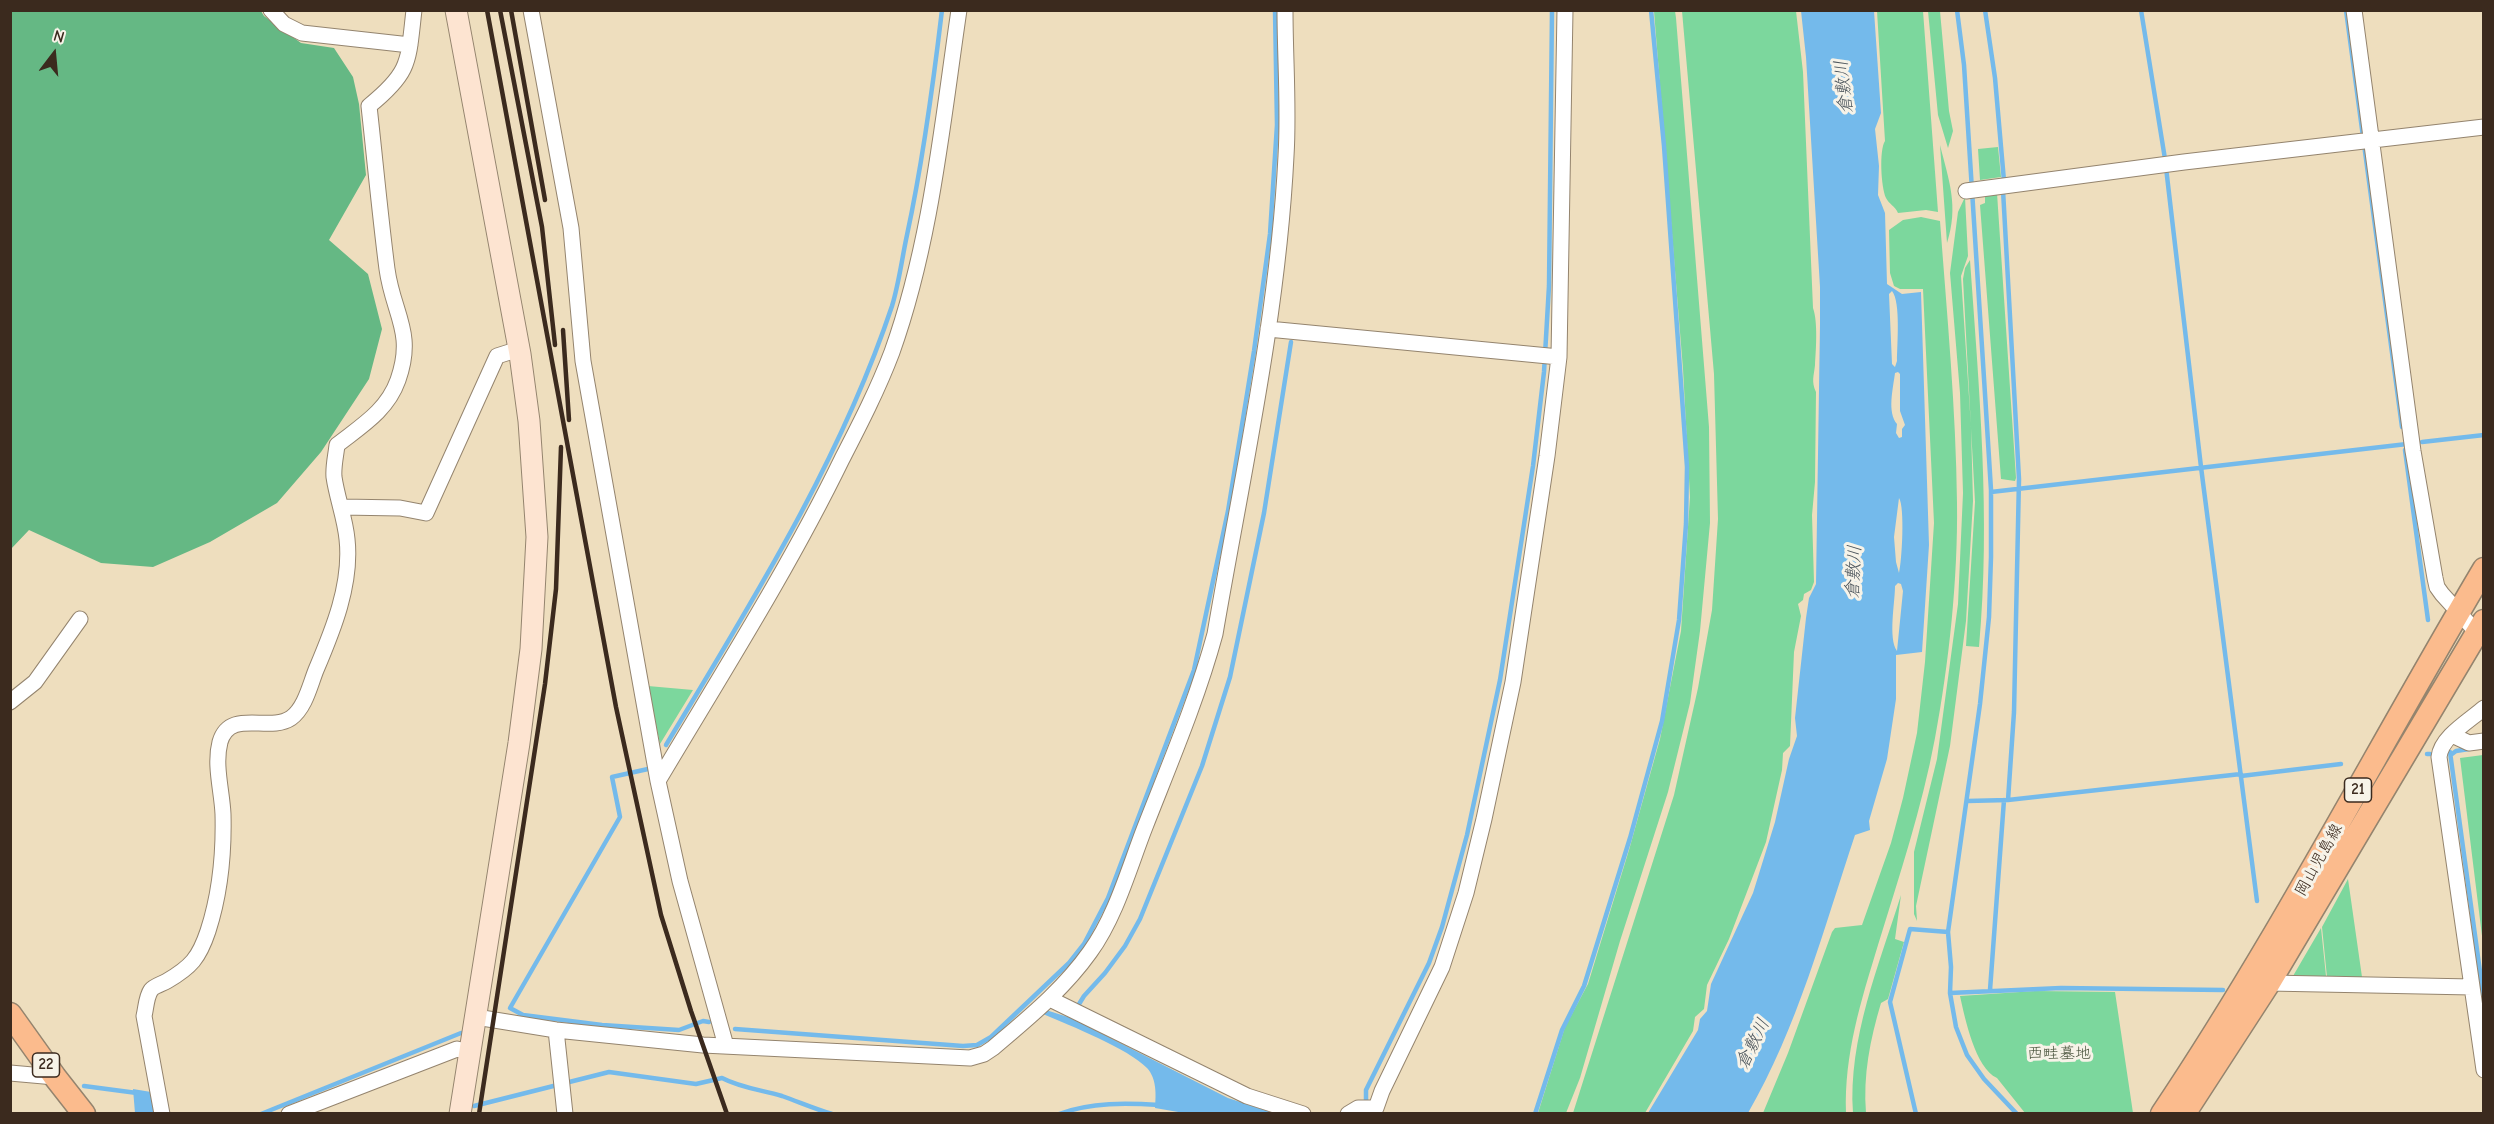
<!DOCTYPE html>
<meta charset="utf-8">
<style>
body{margin:0}
#map{position:relative;width:2494px;height:1124px;overflow:hidden;background:#eedebe;font-family:"Comic Neue",sans-serif}
canvas{display:block}
.frame{position:absolute;inset:0;border:12px solid #3b2a1e;pointer-events:none}
.north{position:absolute;left:24px;top:24px;width:60px;height:60px;-webkit-text-stroke:4px #f7f3e8;paint-order:stroke;rotate:16deg;font-size:16px;font-weight:700;line-height:24px;text-align:center;color:#3b2a1e}
.north::after{content:'';display:block;margin:auto;width:21px;height:27px;background:#3b2a1e;clip-path:polygon(50% 0,100% 100%,50% 72%,0 100%)}
</style>
<div id="map">
<canvas width="2494" height="1124"></canvas>
<div class="frame"></div>
<div class="north">N</div>
</div>
<script>
const ctx = document.querySelector('canvas').getContext('2d');
ctx.lineJoin = 'round';
function fill(path, color) { ctx.fillStyle = color; ctx.fill(path, 'evenodd'); }
function trace(path, color, width, dash) { ctx.strokeStyle = color; ctx.lineWidth = width; ctx.lineCap = dash ? 'butt' : 'round'; ctx.setLineDash(dash || []); ctx.stroke(path); }
function write(font, color, halo, rows, align = 'center') {
  ctx.font = font + ' "Comic Neue","Klee One",sans-serif'; ctx.lineWidth = 6; ctx.setLineDash([]); ctx.textBaseline = 'middle'; ctx.strokeStyle = halo; ctx.fillStyle = color; for (const [text, x, y, turn = 0] of rows) {
    ctx.save(); ctx.translate(x, y); ctx.rotate((+turn || 0) * Math.PI / 180); ctx.textAlign = isNaN(turn) ? turn : align; if (halo) ctx.strokeText(text, 0, 0); ctx.fillText(text, 0, 0); ctx.restore();
  }
}
fill(new Path2D(`
 M 1654,11 L 1675,11 L 1676,18 L 1709,427 L 1710,523 L 1700,631 L 1690,703 L 1668,792 L 1620,941 L 1580,1078 L 1566,1113 L 1538,1113 L 1565,1027 L 1588,984 L 1629,850 L 1660,739 L 1681,631 L 1690,497 L 1683,369 Z
 M 1682,11 L 1796,11 L 1803,72 L 1813,308 C 1818,322 1816,349 1815,365 C 1814,376 1811,381 1816,392 L 1815,482 L 1812,515 L 1814,582 L 1811,590 L 1804,594 L 1803,600 L 1798,604 L 1801,616 L 1794,652 L 1790,746 L 1783,753 L 1782,770 L 1766,842 L 1729,939 L 1707,985 L 1704,1009 L 1695,1017 L 1693,1031 L 1645,1113 L 1573,1113 L 1674,795 L 1698,688 L 1712,610 L 1718,519 L 1714,374 Z
 M 1877,11 L 1923,11 L 1938,212 L 1926,210 L 1898,213 C 1895,206 1889,204 1886,198 C 1881,187 1879,150 1885,141 Z
 M 1928,11 L 1940,11 L 1949,111 L 1953,131 L 1948,148 L 1938,115 Z
 M 1940,145 C 1949,181 1959,206 1947,243 Z
 M 1998,147 L 2001,177 L 1980,180 L 1978,149 Z
 M 1997,193 L 2016,478 L 2015,481 L 2001,479 L 1980,205 L 1985,203 L 1985,194 Z
 M 1965,197 L 1968,256 L 1961,276 L 1971,427 L 1973,501 L 1966,621 L 1950,746 L 1916,906 L 1917,921 L 1914,914 L 1914,852 L 1937,759 L 1958,604 L 1963,493 L 1960,393 L 1950,273 L 1958,212 Z
 M 1921,217 L 1940,221 C 1947,315 1956,409 1957,503 C 1958,578 1949,664 1935,738 C 1922,808 1899,877 1878,945 C 1861,1001 1844,1054 1846,1113 L 1763,1113 L 1788,1053 L 1832,932 L 1835,928 L 1862,925 L 1891,843 L 1903,798 L 1917,733 L 1925,662 L 1934,523 L 1923,289 L 1900,289 L 1894,286 L 1890,273 L 1889,230 L 1903,220 Z
 M 1970,260 C 1979,388 1991,518 1979,647 L 1966,646 L 1975,502 L 1963,279 L 1965,268 Z
 M 648,686 L 693,690 L 660,744 Z
 M 2483,755 L 2484,944 L 2483,944 L 2460,758 Z
 M 2348,879 L 2362,977 L 2352,981 L 2327,977 L 2322,927 Z
 M 1901,895 L 1895,939 L 1904,942 L 1888,999 L 1881,1003 C 1870,1040 1863,1075 1866,1113 L 1853,1113 C 1848,1039 1879,965 1901,895 Z
 M 2321,928 L 2326,976 L 2293,976 Z
 M 2035,991 L 2115,992 L 2133,1113 L 2025,1113 L 1997,1078 C 1975,1068 1965,1018 1960,996 Z`), '#7cd79d');
fill(new Path2D(`
 M 11,11 L 261,11 L 264,16 L 301,43 L 334,48 L 353,77 L 359,104 L 366,175 L 329,240 L 368,274 L 382,329 L 369,379 L 321,452 L 277,503 L 210,542 L 153,567 L 101,563 L 29,530 L 11,549 Z`), '#65b884');
fill(new Path2D(`
 M 1801,11 L 1874,11 L 1881,113 L 1875,129 L 1879,166 L 1878,195 L 1885,213 L 1887,284 L 1902,294 L 1921,292 L 1929,545 L 1922,652 L 1896,655 L 1896,699 L 1887,759 L 1869,821 L 1870,830 L 1855,835 C 1824,928 1797,1029 1748,1113 L 1648,1113 L 1698,1030 L 1700,1019 L 1707,1011 L 1711,984 L 1753,893 L 1775,822 L 1789,759 L 1797,736 L 1795,718 L 1806,618 L 1809,598 L 1816,584 L 1820,324 L 1820,287 L 1806,57 ZM 1892,291 C 1901,302 1897,346 1897,361 L 1895,367 L 1892,364 L 1889,294 ZM 1898,372 L 1900,374 L 1900,411 L 1905,425 L 1902,429 L 1902,437 L 1899,438 L 1896,433 L 1897,424 C 1887,412 1893,389 1895,373 ZM 1899,498 C 1905,507 1902,561 1899,573 L 1896,562 L 1894,537 ZM 1898,583 L 1901,584 L 1903,591 L 1897,651 C 1888,638 1895,603 1895,586 Z
 M 1046,1010 L 1071,1018 L 1228,1098 L 1274,1113 L 1190,1114 L 1155,1108 C 1156,1095 1157,1079 1147,1068 C 1129,1049 1069,1025 1043,1014 Z
 M 133,1089 L 151,1092 L 156,1113 L 135,1113 Z`), '#74baeb');
trace(new Path2D(`
 M 1957,10 L 1964,65 L 1985,394 L 1991,490 L 1991,557 L 1989,617 L 1980,704 L 1948,932 L 1951,967 L 1950,993 L 1956,1027 L 1967,1055 L 1984,1079 L 2017,1114
 M 1985,10 L 1995,78 L 2004,181
 M 2141,10 L 2165,159 L 2201,467 L 2257,901
 M 2346,10 L 2402,427
 M 2003,190 L 2019,479 L 2014,712 L 2008,800
 M 2422,442 L 2484,435
 M 2405,450 L 2428,620
 M 1991,492 L 2407,444
 M 666,745 C 750,605 840,462 892,306 C 899,283 902,258 907,235 C 923,161 933,86 942,10
 M 2450,752 L 2484,1001
 M 2427,754 L 2430,754
 M 2452,754 L 2456,751 L 2469,749
 M 648,769 L 612,777 L 620,817 L 510,1008 L 523,1015 L 602,1025 L 679,1030 L 703,1021 L 709,1022
 M 2241,776 L 2341,764
 M 1967,801 L 2008,800 L 2241,774
 M 1990,990 L 2004,800
 M 1950,993 L 2061,988 L 2223,990
 M 1076,1009 L 1084,996 L 1105,973 L 1125,946 L 1140,919 L 1202,766 L 1230,677 L 1264,513 L 1291,342
 M 735,1029 L 963,1046 L 977,1045 L 991,1037 L 1069,963 L 1084,944 L 1108,898 L 1194,670 L 1228,511 L 1254,351 L 1270,234 L 1277,125 L 1275,10
 M 84,1086 L 137,1093
 M 474,1106 L 609,1072 L 696,1084 L 722,1078 C 741,1088 762,1090 782,1096 C 799,1102 815,1109 832,1114
 M 1366,1106 L 1366,1090 L 1429,963 L 1442,927 L 1467,835 L 1500,680 L 1533,466 L 1544,372 L 1549,286 L 1552,10
 M 261,1114 L 461,1033
 M 1059,1114 C 1092,1102 1126,1103 1160,1105
 M 1535,1114 L 1562,1030 L 1584,986 L 1630,838 L 1662,721 L 1679,620 L 1686,524 L 1687,467 L 1664,146 L 1651,10
 M 1916,1114 L 1890,1002 L 1910,929 L 1948,932`), '#74baeb', 4.5);
const street = new Path2D(`
 M 271,10 L 284,24 L 302,33 L 410,45
 M 531,10 L 571,228 L 583,361 L 658,781 L 680,881 L 726,1046
 M 2354,10 L 2413,451 L 2435,578 L 2437,587 L 2442,594 L 2481,637
 M 1966,191 L 2184,162 L 2484,127
 M 1268,329 L 1559,357
 M 342,507 L 400,508 L 426,513 L 497,356 L 519,349
 M 10,702 L 35,682 L 80,619
 M 2484,708 C 2469,721 2441,737 2439,757 L 2484,1070
 M 2452,735 L 2469,743 L 2484,741
 M 658,781 C 721,675 788,570 842,459 C 860,424 878,389 892,352 C 931,243 942,125 959,10
 M 2269,983 L 2472,987
 M 1050,999 L 1247,1096 L 1303,1114
 M 476,1017 L 556,1030 L 703,1045 L 970,1058 L 984,1054 L 993,1048 C 1028,1018 1063,990 1090,952 C 1116,916 1129,868 1145,827 C 1170,763 1197,700 1215,634 C 1242,476 1278,317 1286,156 C 1289,108 1285,59 1285,10
 M 556,1030 L 565,1114
 M 10,1073 L 55,1077
 M 162,1114 L 144,1016 C 146,1009 146,997 151,990 C 154,986 162,984 167,981 C 191,967 199,958 208,931 C 220,894 224,853 223,814 C 222,791 214,765 220,742 C 230,708 269,733 291,718 C 305,708 310,685 316,670 C 333,630 352,584 347,539 C 345,518 337,498 334,477 C 333,467 336,455 337,445 C 361,426 387,411 398,380 C 415,332 393,314 387,269 C 380,215 375,160 369,106 C 411,72 408,62 414,10
 M 289,1114 L 457,1049 L 471,1052
 M 1348,1114 L 1358,1108 L 1376,1108 L 1382,1091 L 1442,967 L 1466,893 L 1484,819 L 1513,682 L 1547,456 L 1559,357 L 1565,10`);
const secondary = new Path2D(`
 M 456,10 L 520,354 L 529,421 L 537,537 L 531,649 L 519,743 L 460,1114`);
const primary = new Path2D(`
 M 10,1014 L 55,1077 L 84,1114
 M 2162,1114 C 2280,938 2376,751 2484,569
 M 2184,1114 L 2269,983 L 2484,621`);
trace(street, '#94846e', 17);
trace(secondary, '#94846e', 23);
trace(primary, '#94846e', 25);
trace(street, '#fff', 15);
trace(secondary, '#fde4d1', 21);
trace(primary, '#fbbb8d', 22);
trace(new Path2D(`
 M 487,10 L 616,707 L 661,915 L 691,1011 L 727,1114
 M 500,10 L 542,227 L 555,345
 M 511,10 L 545,200
 M 563,330 L 569,420
 M 479,1114 L 545,684 L 556,589 L 561,447`), '#3b2a1e', 4.5);
for (const [x, y, w] of [
 [2358,790,27],
 [46,1065,27]
]) { const box = new Path2D(); box.roundRect(x - w / 2, y - 12, w, 24, 4.5); ctx.fillStyle = '#f7f3e8'; ctx.fill(box); trace(box, '#3b2a1e', 1.5); }
write('bold 15px', '#3b2a1e', null, [
 ["21",2358,790],
 ["22",46,1065]
]);
write('16px', '#3b2a1e', '#f7f3e8', [
 ["岡山児島線",2319,860,-61]
]);
write('16px', '#4b553e', '#f7f3e8', [
 ["西畦墓地",2059,1053]
]);
write('italic 18px', '#4c555c', '#f7f3e8', [
 ["倉敷川",1844,87,-96],
 ["倉敷川",1854,572,-87],
 ["倉敷川",1753,1044,-64]
]);
</script>
